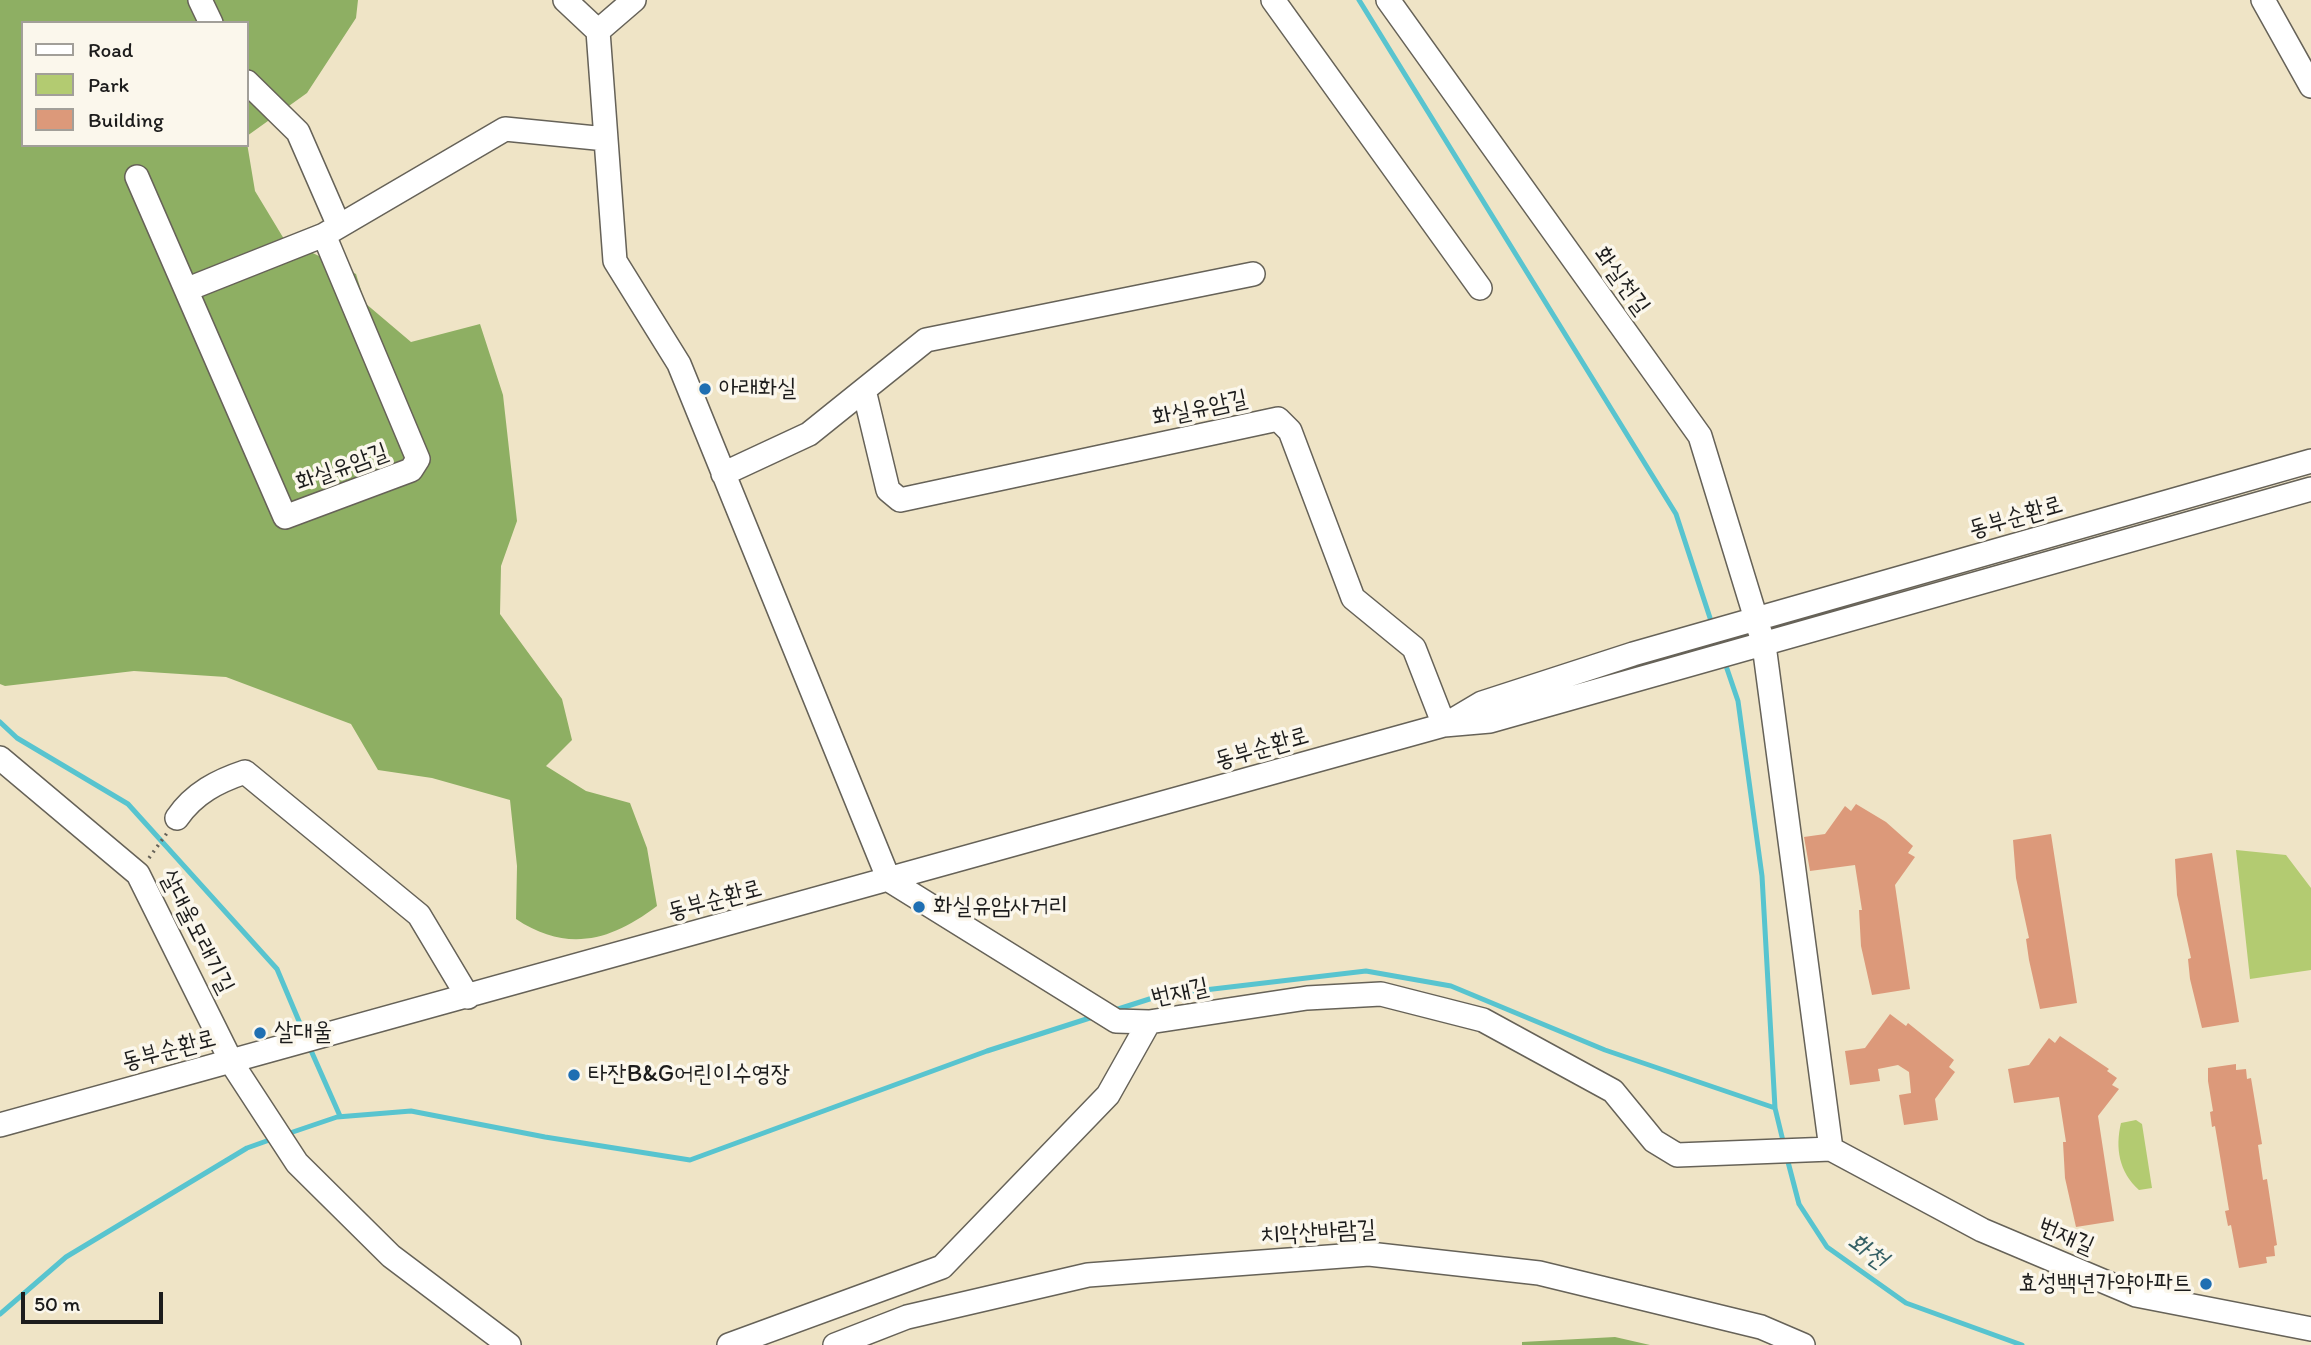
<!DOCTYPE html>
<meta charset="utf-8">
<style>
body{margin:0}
#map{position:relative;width:2311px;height:1345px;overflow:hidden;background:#efe4c6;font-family:Itim,sans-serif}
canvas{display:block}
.legend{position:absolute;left:21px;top:21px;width:228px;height:126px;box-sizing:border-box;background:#fbf7ec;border:2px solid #a29f99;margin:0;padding:9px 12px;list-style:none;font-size:21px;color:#1c1c1c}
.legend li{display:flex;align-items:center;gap:14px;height:35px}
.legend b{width:35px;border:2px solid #a29f99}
.scale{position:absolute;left:21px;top:1292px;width:142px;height:32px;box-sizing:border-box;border:4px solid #1c1c1c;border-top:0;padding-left:9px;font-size:21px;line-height:24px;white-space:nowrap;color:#1c1c1c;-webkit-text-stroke:5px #fbf7ec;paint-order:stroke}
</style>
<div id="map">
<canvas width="2311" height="1345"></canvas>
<ul class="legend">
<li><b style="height:9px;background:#fff"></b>Road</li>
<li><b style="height:19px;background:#b3cb71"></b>Park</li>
<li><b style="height:19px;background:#dc997a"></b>Building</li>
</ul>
<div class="scale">50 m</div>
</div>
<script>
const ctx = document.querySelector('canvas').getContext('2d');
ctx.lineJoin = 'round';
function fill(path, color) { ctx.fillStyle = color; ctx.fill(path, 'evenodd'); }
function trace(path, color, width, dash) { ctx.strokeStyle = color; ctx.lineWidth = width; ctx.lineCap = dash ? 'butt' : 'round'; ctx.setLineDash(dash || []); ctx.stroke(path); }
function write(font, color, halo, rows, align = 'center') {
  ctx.font = font + ' Itim,"Poor Story",sans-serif'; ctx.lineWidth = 7; ctx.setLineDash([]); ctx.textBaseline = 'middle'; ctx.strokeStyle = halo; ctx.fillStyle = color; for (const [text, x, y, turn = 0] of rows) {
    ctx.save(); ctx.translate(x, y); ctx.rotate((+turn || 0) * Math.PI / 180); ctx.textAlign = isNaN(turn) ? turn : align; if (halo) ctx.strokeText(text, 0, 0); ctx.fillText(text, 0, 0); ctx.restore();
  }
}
fill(new Path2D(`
 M 2236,850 L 2286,855 L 2311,888 L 2311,970 L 2250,979 Z
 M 2136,1120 L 2142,1124 L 2152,1188 L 2139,1190 C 2119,1172 2115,1148 2121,1123 Z`), '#b3cb71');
fill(new Path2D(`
 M 0,0 L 358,0 L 356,18 L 307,93 L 247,136 L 247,23 L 23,23 L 23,145 L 247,145 L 247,143 L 255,191 L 284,239 L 356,274 L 365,303 L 411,342 L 480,324 L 503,395 L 517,521 L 501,566 L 500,614 L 562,699 L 572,740 L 546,766 L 586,791 L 630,803 L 647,848 L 657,906 C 611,941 567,953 516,919 L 517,866 L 510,800 L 432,778 L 378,770 L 351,724 L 226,677 L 134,671 L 5,686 L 0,684 Z
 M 1615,1337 L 1650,1345 L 1522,1345 L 1522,1342 Z`), '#8eaf63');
trace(new Path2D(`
 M 1359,0 L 1676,514 L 1712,624
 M 1724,660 L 1738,701 L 1762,876 L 1775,1108 L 1784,1145
 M 0,722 L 17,738 L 128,804 L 277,969 L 304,1033
 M 1112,1011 L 1162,995 L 1366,971 L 1451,986 L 1605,1050 L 1775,1108
 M 309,1046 L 340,1116
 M 284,1135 L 337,1117 L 411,1111 L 545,1137 L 690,1160 L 987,1051 L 1096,1016
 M 1787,1158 L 1799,1204 L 1827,1247 L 1906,1303 L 2022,1345
 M 0,1314 L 66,1257 L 247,1148 L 275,1138`), '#58c4cf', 5);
fill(new Path2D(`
 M 1856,804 L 1886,822 L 1913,846 L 1908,853 L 1915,857 L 1895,885 L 1910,989 L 1872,995 L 1861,946 L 1859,910 L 1862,910 L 1855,865 L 1810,871 L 1804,837 L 1825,834 L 1845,806 L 1851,811 Z
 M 2051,834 L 2077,1003 L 2040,1009 L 2029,960 L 2026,939 L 2029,938 L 2016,878 L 2013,840 Z
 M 2212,853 L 2239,1022 L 2202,1028 L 2190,979 L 2188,959 L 2191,958 L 2177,895 L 2175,859 Z
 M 1890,1014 L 1906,1026 L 1908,1023 L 1954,1060 L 1949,1067 L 1955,1072 L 1935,1099 L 1938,1120 L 1904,1125 L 1899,1095 L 1911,1093 L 1909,1072 L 1898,1065 L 1878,1069 L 1880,1081 L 1850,1085 L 1845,1051 L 1865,1048 Z
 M 2060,1036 L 2109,1069 L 2107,1071 L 2117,1078 L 2112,1085 L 2119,1089 L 2098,1116 L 2114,1221 L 2076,1227 L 2065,1178 L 2063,1142 L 2066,1142 L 2059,1097 L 2014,1103 L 2008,1069 L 2029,1065 L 2049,1038 L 2055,1043 Z
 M 2236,1064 L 2236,1070 L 2246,1069 L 2247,1079 L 2251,1078 L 2262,1144 L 2258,1145 L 2263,1180 L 2267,1179 L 2277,1245 L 2274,1246 L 2275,1256 L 2266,1257 L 2267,1263 L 2239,1268 L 2231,1225 L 2228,1226 L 2225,1211 L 2229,1210 L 2215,1126 L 2212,1127 L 2210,1112 L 2213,1111 L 2208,1081 L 2208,1068 Z`), '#dc997a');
const minor = new Path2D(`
 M 200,0 L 211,23
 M 565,0 L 598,31 L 615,261 L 679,364 L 889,880
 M 1273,0 L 1480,288
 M 1388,0 L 1700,436 L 1764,645 L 1831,1149
 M 2263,0 L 2311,86
 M 598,31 L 634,0
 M 247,82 L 298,132 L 339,226
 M 137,177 L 285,517 L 411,470 L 418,459 L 324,235
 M 188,289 L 324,235 L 505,129 L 606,139
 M 864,390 L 888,490 L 900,500 L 1278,419 L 1290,431 L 1353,598 L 1414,648 L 1444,725
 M 723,474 L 809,434 L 926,340 L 1253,274
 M 1450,722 L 1482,703 L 1633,654 L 2311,461
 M 0,758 L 138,874 L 231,1061
 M 177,818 C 194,793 218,781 245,772 L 419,915 L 468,997
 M 889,880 L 1116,1021 L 1149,1022 L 1307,998 L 1381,994 L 1483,1020 L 1613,1091 L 1654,1141 L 1677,1155 L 1831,1149 L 1982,1230 L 2136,1295 L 2311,1329
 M 235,1068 L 297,1163 L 391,1256 L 509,1345
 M 0,1125 L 1444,725 L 1490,721 L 2311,489
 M 729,1345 L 942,1267 L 1108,1095 L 1149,1022
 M 835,1345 L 907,1317 L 1088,1275 L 1369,1254 L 1539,1273 L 1761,1327 L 1803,1345`);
trace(minor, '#666258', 26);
trace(new Path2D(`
 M 149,858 L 167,833`), '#666258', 3.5, [2, 5]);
trace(minor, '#fff', 23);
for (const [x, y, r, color] of [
 [705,389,7,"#1f6fb2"],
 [919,907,7,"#1f6fb2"],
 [260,1033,7,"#1f6fb2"],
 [574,1075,7,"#1f6fb2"],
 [2206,1284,7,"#1f6fb2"]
]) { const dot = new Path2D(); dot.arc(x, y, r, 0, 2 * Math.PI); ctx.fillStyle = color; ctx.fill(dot); trace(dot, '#fbf7ec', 2.5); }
write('24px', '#1c1c1c', '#fbf7ec', [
 ["화실천길",1621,281,54],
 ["화실유암길",1200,409,-12],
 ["화실유암길",342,468,-20],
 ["동부순환로",2016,518,-16],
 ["동부순환로",1262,749,-16],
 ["동부순환로",715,901,-15],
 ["살대울모래기길",196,932,63],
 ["번재길",1180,993,-12],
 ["동부순환로",169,1051,-15],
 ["치악산바람길",1318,1233,-3],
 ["번재길",2066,1237,23]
]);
write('24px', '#1c1c1c', '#fbf7ec', [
 ["아래화실",719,389],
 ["화실유암사거리",933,907],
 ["살대울",274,1033],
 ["타잔B&G어린이수영장",588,1075],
 ["효성백년가약아파트",2192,1284,"right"]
], 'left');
write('italic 26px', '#345f64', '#fbf7ec', [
 ["화천",1867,1252,35]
]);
</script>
